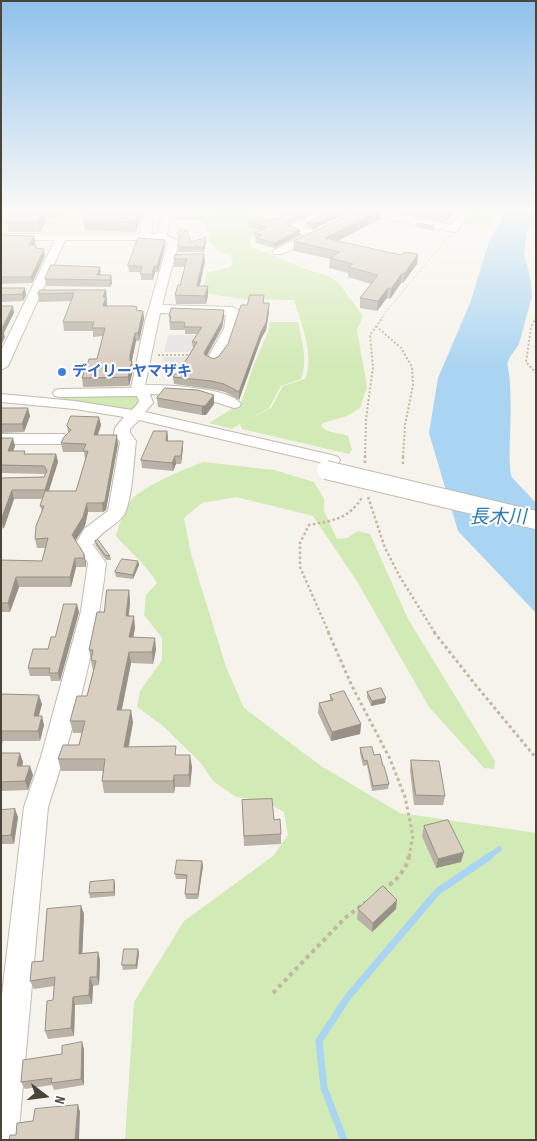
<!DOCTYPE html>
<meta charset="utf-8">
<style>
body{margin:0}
#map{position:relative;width:537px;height:1141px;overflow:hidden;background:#f6f3ec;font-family:"Sofia Sans Condensed",sans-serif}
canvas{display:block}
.frame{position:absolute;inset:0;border:2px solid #4b4439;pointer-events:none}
.north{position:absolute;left:20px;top:1071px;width:50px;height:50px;-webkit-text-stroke:4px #fff;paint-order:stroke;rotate:105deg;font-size:14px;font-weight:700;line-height:20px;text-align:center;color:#4b4439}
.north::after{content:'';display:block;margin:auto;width:18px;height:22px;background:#4b4439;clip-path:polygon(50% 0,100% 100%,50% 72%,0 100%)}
</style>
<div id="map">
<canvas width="537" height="1141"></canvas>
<div class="frame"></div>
<div class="north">N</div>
</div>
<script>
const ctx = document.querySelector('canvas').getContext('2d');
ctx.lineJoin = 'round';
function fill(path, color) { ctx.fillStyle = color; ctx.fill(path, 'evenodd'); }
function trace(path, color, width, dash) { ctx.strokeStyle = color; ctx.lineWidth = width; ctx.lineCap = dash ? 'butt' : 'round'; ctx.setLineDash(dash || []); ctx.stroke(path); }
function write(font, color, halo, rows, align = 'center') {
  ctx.font = font + ' "Sofia Sans Condensed","Noto Sans JP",sans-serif'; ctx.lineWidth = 4; ctx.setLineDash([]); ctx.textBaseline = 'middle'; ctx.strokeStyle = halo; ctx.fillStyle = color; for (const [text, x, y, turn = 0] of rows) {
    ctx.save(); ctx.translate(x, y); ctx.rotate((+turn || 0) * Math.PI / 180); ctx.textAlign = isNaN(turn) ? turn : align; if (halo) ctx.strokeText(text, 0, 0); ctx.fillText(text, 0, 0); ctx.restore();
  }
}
fill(new Path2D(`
 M 1,209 L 151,209 L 147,214 L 144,235 L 1,236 Z`), '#efe8d6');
fill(new Path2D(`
 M 183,209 L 215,209 L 236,213 L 245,212 L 250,209 L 272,209 L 259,223 L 259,229 L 250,239 L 250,246 L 313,272 L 326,275 L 338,282 L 363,316 L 357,330 L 367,387 L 360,408 L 347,416 L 323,423 L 321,426 C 328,434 339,432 348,436 L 352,450 L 349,454 L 242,429 L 240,424 L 232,429 L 209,423 L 241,403 L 254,364 L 268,332 L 270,322 L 298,322 C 302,339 308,362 301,379 L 281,386 L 269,408 L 247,420 L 271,408 L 283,386 L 305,379 C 315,359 301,321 294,300 L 243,299 L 205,293 L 202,290 L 207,273 L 230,267 L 233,262 L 230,255 L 219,251 L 209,242 L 209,232 L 203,220 L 176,220 L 174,218 Z
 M 475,209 L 501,209 L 490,223 L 464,225 Z
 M 63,396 L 137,396 L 139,398 L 140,403 L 135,409 L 128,409 L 62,399 Z
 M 203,462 L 274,470 L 314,482 L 324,499 L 324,511 L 337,539 L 347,538 L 358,531 L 370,534 L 408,619 L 495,761 L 494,769 L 484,768 L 429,707 L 358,583 L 313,516 L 236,497 L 202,503 L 184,518 L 191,554 L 226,667 L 244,708 L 321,766 L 400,813 L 536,833 L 536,1140 L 125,1140 L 134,1002 L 184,921 L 273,856 L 288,835 L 284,812 L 264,801 L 236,797 L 213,781 L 200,762 L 163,726 L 137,707 L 140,691 L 162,660 L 162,638 L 144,615 L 146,595 L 157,583 C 147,565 130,552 116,536 C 120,523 123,511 131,500 C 143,486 185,469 203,462 Z`), '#d2eab5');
fill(new Path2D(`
 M 168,335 L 198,335 L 191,349 L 194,349 L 194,352 L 164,352 Z
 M 163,357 L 189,357 L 180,372 L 162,370 Z`), '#e5e3e0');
fill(new Path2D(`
 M 507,209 L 536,209 L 536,219 L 527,231 L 524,255 L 530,276 L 532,296 L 519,344 L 510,357 L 492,399 L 489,453 L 536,503 L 536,613 L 458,531 L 429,433 L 438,378 L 470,303 L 489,242 Z`), '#a9d4f2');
trace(new Path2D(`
 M 488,857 L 499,849`), '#a9d4f2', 5.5);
trace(new Path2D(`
 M 344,1140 L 324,1088 L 319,1041 L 347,998 L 437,892 L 490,856`), '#a9d4f2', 7);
fill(new Path2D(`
 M 494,344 L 500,345 C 517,370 508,435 510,466 C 510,476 515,487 518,496 L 515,501 L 507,503 L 499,501 C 477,469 494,405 491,367 C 490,361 487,355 485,349 L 488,345 Z`), '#a9d4f2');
const minor = new Path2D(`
 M 148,209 L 158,209 L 154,215 L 151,234 L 158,233 C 160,217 164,208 181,209 L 170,219 L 167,236 L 179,241 L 162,305 L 233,307 L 239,311 C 237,324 227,362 213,365 L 206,361 L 224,329 L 226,315 L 160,313 L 145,385 C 166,385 229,387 241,404 L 239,407 L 234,408 L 199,397 L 150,394 L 153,403 L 145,412 L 332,455 L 338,457 L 340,460 L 338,463 L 332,465 L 139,420 L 130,429 L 130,433 L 136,441 C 134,457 132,502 124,515 C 115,527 100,531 93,545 L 106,563 C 97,646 74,728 48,807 L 18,1140 L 1,1140 L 1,1003 L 24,807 L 41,757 L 81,611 L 88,563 L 75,545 L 84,529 L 108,511 L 120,442 L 114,434 L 115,428 L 124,417 L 75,409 L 1,402 L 1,394 L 75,401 L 132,410 L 139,402 L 137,396 L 60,397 L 55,396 L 53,393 L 55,390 L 60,389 L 131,388 L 145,322 L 168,243 L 159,240 L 65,240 L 8,366 L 1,370 L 1,351 L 55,240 L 1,240 L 1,234 L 140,234 L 144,215 Z
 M 326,209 L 339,209 L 302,228 L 320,232 L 321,234 L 320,236 L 282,254 L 274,254 L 273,252 L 274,250 L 304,235 L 288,228 L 289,226 Z
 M 348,209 L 367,209 L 451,225 L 461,209 L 471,209 L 458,231 L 454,232 L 353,212 Z
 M 1,434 L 63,434 L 68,436 L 71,439 L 68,442 L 63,444 L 1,444 Z`);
trace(minor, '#c2bbae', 2);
trace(new Path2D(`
 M 381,318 L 448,237`), '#c4b79f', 1, [1, 1]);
trace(new Path2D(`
 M 536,317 L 531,328 L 526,362 L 536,373
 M 376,326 L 401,348 L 412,367 L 413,385 L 405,425 L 403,457
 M 158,355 L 192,355
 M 365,457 L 366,419 L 373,367 L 370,335 L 383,317`), '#c4b79f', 2, [2, 2]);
trace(new Path2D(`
 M 365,463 L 365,455
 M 403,464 L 403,455
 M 368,497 L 385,548 L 400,577 L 435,633
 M 329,633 L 300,567 L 300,543 L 309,525 C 334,520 348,520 363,496`), '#c4b79f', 2.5, [2.5, 2.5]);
trace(new Path2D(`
 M 328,632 L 352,686 L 390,759 L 405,797 L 413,836 L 409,857
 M 434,632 L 474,683 L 536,758`), '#c4b79f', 3, [3, 3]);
trace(new Path2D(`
 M 383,890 C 395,882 407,869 409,856
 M 273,993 L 345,918 L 366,902`), '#c4b79f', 4, [4, 4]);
fill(minor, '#fff');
const minorBridge = new Path2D(`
 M 326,470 L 536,520`);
trace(minorBridge, '#c2bbae', 20, []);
trace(minorBridge, '#fff', 18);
fill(new Path2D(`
 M 14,209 L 63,209 L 58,218 L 47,218 L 40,232 L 8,232 L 6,222 Z
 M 87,209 L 143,209 L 136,232 L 85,230 L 83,220 L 87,212 Z
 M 334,209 L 350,209 L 350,212 L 313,229 L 307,227 L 307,223 Z
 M 376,209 L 458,209 L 445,222 Z
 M 381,210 L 380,219 L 338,241 L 401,255 L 418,254 L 417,264 L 403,283 L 401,283 L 390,299 L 387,298 L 377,311 L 360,308 L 360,298 L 371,284 L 348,277 L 348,273 L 329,268 L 330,259 L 293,251 L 294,241 Z
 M 279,219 L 288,224 L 288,225 L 300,235 L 274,248 L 256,243 L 254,233 L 261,230 L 249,227 L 249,222 Z
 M 417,224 L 434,226 L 434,230 L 433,231 L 416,227 Z
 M 178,234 L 191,242 L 206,237 L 206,242 L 204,252 L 178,252 L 178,247 L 180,240 L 179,239 Z
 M 1,235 L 34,236 L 35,242 L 34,245 L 36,245 L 37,249 L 45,256 L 32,283 L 1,284 Z
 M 165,246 L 158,272 L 155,272 L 153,280 L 141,280 L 141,272 L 129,272 L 128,266 Z
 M 204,254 L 205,262 L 199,286 L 208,295 L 206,304 L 176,304 L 175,295 L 180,285 L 185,267 L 174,267 L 174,259 Z
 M 101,275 L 111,275 L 112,283 L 110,287 L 46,286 L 45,279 Z
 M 1,288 L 25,288 L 26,295 L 23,301 L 1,302 Z
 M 106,290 L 107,306 L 137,310 L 143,311 L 144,319 L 139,341 L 136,341 L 132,361 L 133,370 L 129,386 L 83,387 L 82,378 L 97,359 L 103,336 L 93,337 L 93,331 L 64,331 L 63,322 L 71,301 L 39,302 L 38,294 Z
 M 264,303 L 269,312 L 266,330 L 261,339 L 239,400 L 225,392 L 211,389 L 174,384 L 173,377 L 177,374 L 193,349 L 192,342 L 197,334 L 185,334 L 185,330 L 170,330 L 169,316 L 224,310 L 224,317 L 222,328 L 207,356 L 214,359 L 219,356 L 228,344 L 247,305 Z
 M 214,395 L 214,404 L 206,415 L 202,415 L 158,407 L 157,398 Z
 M 1,408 L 30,416 L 24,432 L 1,433 Z
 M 101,425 L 98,435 L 118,444 L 106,510 L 103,512 L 88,512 L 85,526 L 75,541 L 84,554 L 86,563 L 86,567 L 76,567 L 71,587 L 19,587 L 10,612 L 1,612 L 1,560 L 42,561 L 45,548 L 37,548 L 35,539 L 42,511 L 40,506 L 43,499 L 14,499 L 4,528 L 1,529 L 1,478 L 44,477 L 45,474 L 1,473 L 1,438 L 15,446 L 13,451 L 26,454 L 56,454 L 58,462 L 49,491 L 76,491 L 86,460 L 85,460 L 84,452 L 63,452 L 61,443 L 68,433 L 67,426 Z
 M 167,431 L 168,441 L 183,448 L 181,464 L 176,464 L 173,471 L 142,468 L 141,460 Z
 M 95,541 L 110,556 L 111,560 L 106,560 L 96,546 Z
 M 138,561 L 139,565 L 133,579 L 116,577 L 115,572 Z
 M 129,590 L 130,602 L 129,616 L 135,628 L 133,637 L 156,649 L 153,664 L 131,663 L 122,710 L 133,722 L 129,747 L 177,755 L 192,767 L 190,787 L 175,787 L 174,793 L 104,793 L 102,781 L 103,771 L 61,771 L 58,759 L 79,745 L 82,733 L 73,733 L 70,721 L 87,696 L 93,671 L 89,650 L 104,612 Z
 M 79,612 L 60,681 L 51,681 L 50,676 L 30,676 L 28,668 L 48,649 L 55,637 Z
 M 367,692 L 385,703 L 371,706 L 367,697 Z
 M 1,694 L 42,704 L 39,716 L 44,725 L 40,741 L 3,741 L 1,746 Z
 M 330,695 L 361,724 L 360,734 L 331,741 L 318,713 L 319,703 L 330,700 Z
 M 360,748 L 374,755 L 383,766 L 389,784 L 388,789 L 372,791 L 367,765 L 363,766 L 360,753 Z
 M 1,753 L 23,762 L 22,766 L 33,775 L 28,790 L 1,791 Z
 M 411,760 L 445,796 L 443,805 L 414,805 L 410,770 Z
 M 242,800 L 274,820 L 281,834 L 281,844 L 244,846 Z
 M 1,810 L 18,817 L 14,844 L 1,844 Z
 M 424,826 L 461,862 L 436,868 L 422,836 Z
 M 203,866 L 198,899 L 186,899 L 185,894 L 187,879 L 176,879 L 175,874 Z
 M 114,880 L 115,885 L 115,896 L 90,898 L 89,893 Z
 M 81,906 L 84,914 L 82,953 L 98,952 L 100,960 L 99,985 L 93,986 L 92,1004 L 75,1005 L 74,1036 L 48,1039 L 45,1031 L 53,1000 L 54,986 L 34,989 L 30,981 L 43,961 Z
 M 358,909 L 396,909 L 372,932 L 357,919 Z
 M 139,953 L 137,969 L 123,970 L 122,965 Z
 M 84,1049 L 84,1085 L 54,1090 L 52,1085 L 25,1089 L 21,1082 L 62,1054 Z`), '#bab2a6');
fill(new Path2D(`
 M 45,209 L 46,209 L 47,218 L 40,232 L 38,222 Z
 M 57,209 L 63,209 L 58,218 Z
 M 139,209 L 143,209 L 136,232 L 135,222 Z
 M 313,209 L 322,209 L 288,224 L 287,230 L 288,220 Z
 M 346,209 L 350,209 L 350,212 L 313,229 L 313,224 Z
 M 454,209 L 458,209 L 445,222 L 445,217 Z
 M 381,210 L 380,219 L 325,247 L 325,238 Z
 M 300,230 L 300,235 L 274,248 L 274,243 Z
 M 34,236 L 35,242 L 30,252 L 29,245 Z
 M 206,237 L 206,242 L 204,252 L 204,247 Z
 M 165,240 L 165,246 L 158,272 L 157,266 Z
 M 44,249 L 45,256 L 32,283 L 31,277 Z
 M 204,254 L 205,262 L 198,294 L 197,286 Z
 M 418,254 L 417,264 L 403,283 L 404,274 Z
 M 154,266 L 155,272 L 153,280 L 152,274 Z
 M 100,267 L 101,275 L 99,280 L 97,275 Z
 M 402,273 L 401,283 L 390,299 L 391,289 Z
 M 111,275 L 112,283 L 110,287 L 110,280 Z
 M 208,286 L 208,295 L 206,304 L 205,296 Z
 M 25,288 L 26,295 L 23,301 L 22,294 Z
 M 388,288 L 387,298 L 377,311 L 378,301 Z
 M 106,290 L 107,306 L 105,314 L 103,297 Z
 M 269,305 L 269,312 L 266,330 L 261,339 L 239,400 L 239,392 Z
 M 13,306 L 14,313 L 4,333 L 5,337 L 1,346 L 1,330 Z
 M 224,310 L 224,317 L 222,328 L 204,360 L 204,353 Z
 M 143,311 L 144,319 L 139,341 L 138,333 Z
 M 135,333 L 136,341 L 131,364 L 132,361 L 133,370 L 129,386 L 128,377 L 130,355 Z
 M 214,395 L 214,404 L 206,415 L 202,415 L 202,406 Z
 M 28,408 L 30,416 L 24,432 L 22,424 Z
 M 99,417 L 101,425 L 95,443 L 94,435 Z
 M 167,431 L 168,438 L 166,448 L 166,441 Z
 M 117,435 L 118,444 L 106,510 L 103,512 L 102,503 Z
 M 13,438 L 15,446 L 10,459 L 8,451 Z
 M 183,441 L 183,448 L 181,464 L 181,456 Z
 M 56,454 L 58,462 L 46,499 L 45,490 Z
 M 175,456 L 176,464 L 173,471 L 172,463 Z
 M 12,490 L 14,499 L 4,528 L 1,520 Z
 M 87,503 L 88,512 L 85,526 L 73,544 L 72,535 Z
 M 84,554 L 86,563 L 86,567 L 84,558 Z
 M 75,558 L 76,567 L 71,587 L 70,577 Z
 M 138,561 L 139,565 L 133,579 L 133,575 Z
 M 16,577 L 19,587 L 10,612 L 8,603 Z
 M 129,590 L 130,602 L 127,628 L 126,616 Z
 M 77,604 L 79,612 L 60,681 L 58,673 Z
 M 134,616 L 135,628 L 131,649 L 129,637 Z
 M 155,638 L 156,649 L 153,664 L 152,652 Z
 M 129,652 L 131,663 L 119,722 L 117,710 Z
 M 39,695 L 42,704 L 36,725 L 34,716 Z
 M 386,698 L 385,703 L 371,706 L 372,701 Z
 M 131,710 L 133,722 L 126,758 L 124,747 Z
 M 42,716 L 44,725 L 40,741 L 38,731 Z
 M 361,724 L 360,734 L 331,741 L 332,732 Z
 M 20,753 L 23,762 L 20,775 L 17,766 Z
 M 190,755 L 192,767 L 190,787 L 189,775 Z
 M 30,766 L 33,775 L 28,790 L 25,781 Z
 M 174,775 L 175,787 L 174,793 L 173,781 Z
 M 15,809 L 18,817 L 14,844 L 11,835 Z
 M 464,852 L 461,862 L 436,868 L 438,859 Z
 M 202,861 L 203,866 L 198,899 L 198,894 Z
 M 114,880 L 115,885 L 115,896 L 114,892 Z
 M 397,900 L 396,909 L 372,932 L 373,923 Z
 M 81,906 L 84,914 L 82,962 L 79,954 Z
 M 138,949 L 139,953 L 137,969 L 136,965 Z
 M 98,952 L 100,960 L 99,985 L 97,977 Z
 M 90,977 L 93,986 L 92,1004 L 89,995 Z
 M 73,997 L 75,1005 L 74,1036 L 71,1028 Z
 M 82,1042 L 84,1049 L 84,1085 L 81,1079 Z
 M 78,1105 L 80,1112 L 79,1140 L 75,1140 Z`), '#979187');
const building = new Path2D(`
 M 14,209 L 45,209 L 38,222 L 6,222 Z
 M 89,209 L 139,209 L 135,222 L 83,220 Z
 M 294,209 L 313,209 L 288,220 L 287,225 L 300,230 L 274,243 L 256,238 L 262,235 L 254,233 L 267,227 L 249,222 L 250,219 L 279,219 L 280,213 Z
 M 334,209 L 347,209 L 313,224 L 307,223 Z
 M 362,209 L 374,209 L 381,210 L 325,238 L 401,255 L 405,252 L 418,254 L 404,274 L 402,273 L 391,289 L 388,288 L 378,301 L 360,298 L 378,275 L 348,267 L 353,264 L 330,258 L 340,252 L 294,241 Z
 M 400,209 L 454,209 L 445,217 Z
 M 418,223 L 434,226 L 433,227 L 417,224 Z
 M 179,230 L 187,230 L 191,242 L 206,237 L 204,247 L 178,247 L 180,236 L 178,234 Z
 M 1,235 L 34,236 L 29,245 L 36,245 L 35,248 L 44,249 L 31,277 L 1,277 Z
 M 138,238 L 165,240 L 157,266 L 154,266 L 152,274 L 140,274 L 142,266 L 128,266 Z
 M 204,254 L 197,286 L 208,286 L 205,296 L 175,295 L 178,285 L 180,285 L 187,259 L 174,259 L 175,255 Z
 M 51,265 L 100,267 L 97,275 L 111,275 L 110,280 L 45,279 Z
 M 1,288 L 25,288 L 22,294 L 1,295 Z
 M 40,290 L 106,290 L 103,297 L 106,297 L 103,306 L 134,306 L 137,307 L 136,310 L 143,311 L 138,333 L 135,333 L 130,355 L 130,361 L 132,361 L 128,377 L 82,378 L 89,359 L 97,359 L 105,328 L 92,328 L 94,322 L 63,322 L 74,293 L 38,294 Z
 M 250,295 L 264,295 L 263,303 L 269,303 L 269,305 L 266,323 L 261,332 L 239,392 L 224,384 L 211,381 L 173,377 L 174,374 L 177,374 L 190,354 L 197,342 L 192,342 L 202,327 L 184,327 L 185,323 L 183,322 L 170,322 L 171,316 L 169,316 L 171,308 L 224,310 L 222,321 L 204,353 L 205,355 L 214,359 L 219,356 L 228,344 L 241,305 L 247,305 Z
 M 1,306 L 13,306 L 1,330 Z
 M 165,388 L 198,390 L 214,395 L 205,406 L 202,406 L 157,398 Z
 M 1,408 L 28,408 L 22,424 L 1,424 Z
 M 71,416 L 99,417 L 94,435 L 117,435 L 105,501 L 102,503 L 87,503 L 83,517 L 72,535 L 84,554 L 84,558 L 75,558 L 70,577 L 16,577 L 8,603 L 1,603 L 1,560 L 42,561 L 48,538 L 35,539 L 36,526 L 44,506 L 40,506 L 45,491 L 76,491 L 88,451 L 83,451 L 86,444 L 61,443 L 64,437 L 71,430 L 67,426 Z
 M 154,431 L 167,431 L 166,441 L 183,441 L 181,456 L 175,456 L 172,463 L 141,460 Z
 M 1,438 L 13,438 L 8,451 L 25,451 L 24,454 L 56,454 L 45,490 L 12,490 L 1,520 L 1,478 L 44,477 L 47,471 L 44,466 L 1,465 Z
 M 98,540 L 110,556 L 105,555 L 95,541 Z
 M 122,559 L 138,561 L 133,575 L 115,572 Z
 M 107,590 L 129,590 L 126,616 L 134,616 L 129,637 L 155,638 L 152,652 L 129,652 L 117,710 L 131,710 L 124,747 L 176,746 L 175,755 L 190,755 L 189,775 L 174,775 L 173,781 L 102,781 L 105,759 L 58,759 L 63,745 L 79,745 L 85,721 L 70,721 L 77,696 L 87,696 L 96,661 L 91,660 L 93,650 L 89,650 L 97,612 L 104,612 Z
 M 64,604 L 77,604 L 58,673 L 49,673 L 50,668 L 28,668 L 33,649 L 48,649 L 51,637 L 55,637 Z
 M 381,688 L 386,698 L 372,701 L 367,692 Z
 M 344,691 L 361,724 L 332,732 L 319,703 L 333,700 L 330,695 Z
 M 1,694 L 39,695 L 34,716 L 42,716 L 38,731 L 1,731 Z
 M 372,747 L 374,755 L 380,754 L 383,766 L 384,766 L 389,784 L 373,786 L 367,760 L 364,761 L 360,748 Z
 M 1,753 L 20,753 L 17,766 L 30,766 L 25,781 L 1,782 Z
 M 411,760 L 439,761 L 445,796 L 416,795 Z
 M 272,799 L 274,820 L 280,819 L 281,834 L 244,836 L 242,800 Z
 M 15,809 L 11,835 L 1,836 L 1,810 Z
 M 448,820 L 464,852 L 438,859 L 424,826 Z
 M 177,860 L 202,861 L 198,894 L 185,894 L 187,875 L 175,874 Z
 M 114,880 L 114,892 L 89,893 L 90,882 Z
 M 383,886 L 397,900 L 373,923 L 358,909 Z
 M 81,906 L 79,954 L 98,952 L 97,977 L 90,977 L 89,995 L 73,997 L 71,1028 L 45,1031 L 47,1001 L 53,1000 L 55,977 L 30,981 L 32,962 L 43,961 L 47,909 Z
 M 124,949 L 138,949 L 136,965 L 122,965 Z
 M 82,1042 L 81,1079 L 51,1083 L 52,1078 L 21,1082 L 23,1060 L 62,1054 L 62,1046 Z
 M 78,1105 L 75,1140 L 9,1140 L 10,1135 L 16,1135 L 17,1123 L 33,1121 L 35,1109 Z`);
fill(building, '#d8cfc1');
trace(building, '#979187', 1);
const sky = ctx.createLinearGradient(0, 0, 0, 369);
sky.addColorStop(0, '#8fc1ec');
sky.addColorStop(0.57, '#fbfaf6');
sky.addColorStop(1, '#fbfaf600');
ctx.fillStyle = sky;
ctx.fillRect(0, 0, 537, 369);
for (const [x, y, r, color] of [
 [62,372,5,"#3f7fe0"]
]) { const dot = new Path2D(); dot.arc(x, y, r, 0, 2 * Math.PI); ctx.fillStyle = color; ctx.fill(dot); trace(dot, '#fff', 2); }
write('bold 15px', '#366cbe', '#fff', [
 ["デイリーヤマザキ",72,372]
], 'left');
write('italic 19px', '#2e7ab2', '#fff', [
 ["長木川",498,518]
]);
</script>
